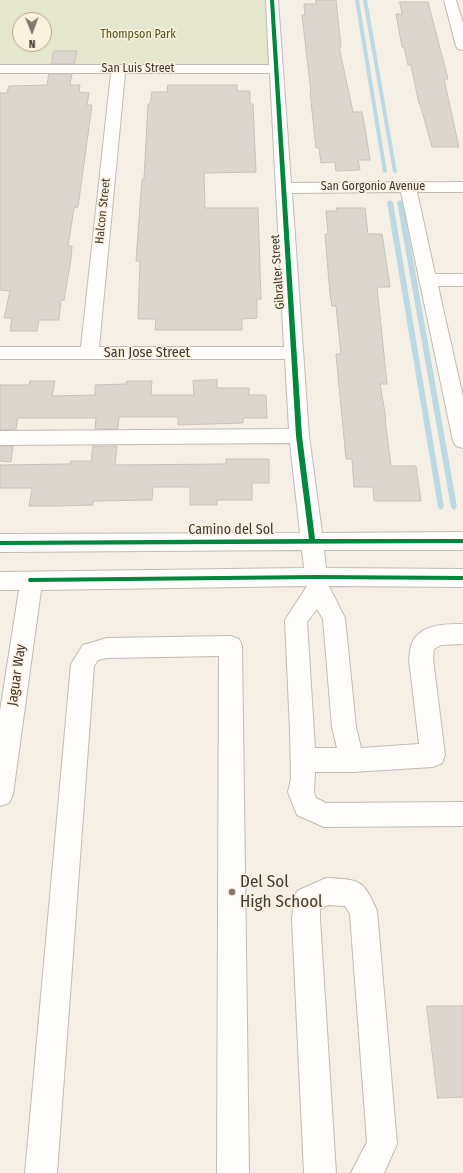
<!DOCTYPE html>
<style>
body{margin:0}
#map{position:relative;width:463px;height:1173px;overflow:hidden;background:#f6efe5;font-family:"Fira Sans Condensed",sans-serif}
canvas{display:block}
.north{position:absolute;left:12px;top:12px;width:40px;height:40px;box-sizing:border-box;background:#fcf0df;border:1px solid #b0a79b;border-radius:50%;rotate:179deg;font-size:11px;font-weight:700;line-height:16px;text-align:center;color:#3f3a34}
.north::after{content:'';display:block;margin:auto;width:14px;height:18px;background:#7f7972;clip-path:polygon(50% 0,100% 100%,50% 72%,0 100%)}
</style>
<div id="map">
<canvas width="463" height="1173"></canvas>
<div class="north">N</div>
</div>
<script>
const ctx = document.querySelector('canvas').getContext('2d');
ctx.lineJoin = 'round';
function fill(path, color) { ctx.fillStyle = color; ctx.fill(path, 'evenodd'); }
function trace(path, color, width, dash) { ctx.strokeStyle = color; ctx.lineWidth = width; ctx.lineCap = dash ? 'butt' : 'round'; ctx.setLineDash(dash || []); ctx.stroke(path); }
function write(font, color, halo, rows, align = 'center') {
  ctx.font = font + ' "Fira Sans Condensed",sans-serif'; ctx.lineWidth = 3; ctx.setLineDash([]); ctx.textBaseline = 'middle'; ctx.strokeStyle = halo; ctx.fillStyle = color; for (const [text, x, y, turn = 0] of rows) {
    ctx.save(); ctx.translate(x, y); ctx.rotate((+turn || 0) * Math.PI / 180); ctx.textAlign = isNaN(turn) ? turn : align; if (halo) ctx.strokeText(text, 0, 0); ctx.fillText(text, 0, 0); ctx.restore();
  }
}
fill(new Path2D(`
 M 0,0 L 272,0 L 277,69 L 0,69 ZM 20,20 L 44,20 L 44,44 L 20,44 Z`), '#e4e6cd');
fill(new Path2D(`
 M 355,0 L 359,0 L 387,172 L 385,173 L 383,172 Z
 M 363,0 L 367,0 L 397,172 L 395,173 L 393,172 Z
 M 390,200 L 393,202 L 444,507 L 441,510 L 438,507 L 387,202 Z
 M 400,200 L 403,202 L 457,507 L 454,510 L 451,507 L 397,202 Z`), '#bad9e2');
const building = new Path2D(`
 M 316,0 L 336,0 L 341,47 L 339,47 L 353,112 L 362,112 L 365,128 L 370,160 L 358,160 L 360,170 L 336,171 L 335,162 L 321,163 L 319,148 L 316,148 L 310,92 L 311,92 L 302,15 L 305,15 L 304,4 L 316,4 Z
 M 400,2 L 428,2 L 448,79 L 444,79 L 459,147 L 432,147 L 420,104 L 419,104 L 411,65 L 408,65 L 404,47 L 402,47 L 396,14 L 402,14 Z
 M 54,51 L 77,51 L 74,64 L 52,64 Z
 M 49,74 L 72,74 L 70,85 L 80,85 L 79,92 L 89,93 L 87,105 L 92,105 L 78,207 L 74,208 L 68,246 L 72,246 L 71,259 L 64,300 L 61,300 L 59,320 L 39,320 L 37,331 L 10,331 L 12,318 L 4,318 L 10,291 L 0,290 L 0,93 L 7,93 L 9,86 L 47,85 Z
 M 168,85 L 237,85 L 237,91 L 250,91 L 250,104 L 253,104 L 256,172 L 204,173 L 205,208 L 258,208 L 261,299 L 257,299 L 257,318 L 242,319 L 242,330 L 155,330 L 156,319 L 138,319 L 140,261 L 136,261 L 142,179 L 144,179 L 148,104 L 150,104 L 152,92 L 167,92 Z
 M 337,208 L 365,208 L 368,234 L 382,234 L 390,287 L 377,287 L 387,384 L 380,384 L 386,419 L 385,419 L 391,466 L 416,466 L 421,501 L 374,501 L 373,487 L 354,487 L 352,459 L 346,459 L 336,354 L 341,354 L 336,306 L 332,306 L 330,294 L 325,234 L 328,234 L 326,211 L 337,211 Z
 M 217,380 L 217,388 L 249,388 L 249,395 L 266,395 L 267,418 L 243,418 L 243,423 L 178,425 L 178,417 L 119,417 L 118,429 L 95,429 L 96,418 L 18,418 L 16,429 L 0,430 L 0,385 L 29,385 L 30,381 L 55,381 L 52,396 L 95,395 L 95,385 L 126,384 L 127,381 L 152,381 L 151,395 L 194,395 L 193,381 Z
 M 0,446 L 13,446 L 11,462 L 0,461 Z
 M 93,446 L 117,446 L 115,465 L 226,464 L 226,459 L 269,459 L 269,483 L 252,483 L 252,500 L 217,500 L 217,505 L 190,505 L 190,487 L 153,487 L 152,500 L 93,501 L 93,505 L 58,506 L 29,506 L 32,488 L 0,488 L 0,465 L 70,464 L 71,461 L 91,461 Z
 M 427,1006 L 463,1006 L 463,1097 L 438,1098 Z`);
fill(building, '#ddd6cf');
trace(building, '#c8c1bb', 1);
const minor = new Path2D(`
 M 266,0 L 278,0 L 291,183 L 463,182 L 463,192 L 417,192 L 435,274 L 463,274 L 463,286 L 438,286 L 463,397 L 463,448 L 456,446 L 453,441 L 401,192 L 292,193 L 309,436 L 322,533 L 463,532 L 463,550 L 324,550 L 326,568 L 463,569 L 463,587 L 329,586 L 345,618 L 356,727 L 361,748 L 419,744 L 409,659 C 410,655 410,650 411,646 C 418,624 444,624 463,624 L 463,644 L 441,645 L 434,649 L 433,659 L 445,755 L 442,763 L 433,767 L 352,772 L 315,772 L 314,792 L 316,798 L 326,803 L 463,802 L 463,826 L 324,827 L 297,815 L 288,792 L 291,779 L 290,731 L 285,620 L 307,586 L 41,590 L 13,794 L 9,803 L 0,806 L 0,711 L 19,590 L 0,590 L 0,572 L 304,568 L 302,550 L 0,552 L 0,534 L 300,533 L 290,443 L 0,445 L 0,431 L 289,429 L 285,359 L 0,359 L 0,347 L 81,347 L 111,73 L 0,73 L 0,65 L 269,65 ZM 125,73 L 270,73 L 284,347 L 99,347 ZM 317,609 L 323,619 L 332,727 L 337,748 L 315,748 L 307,622 Z
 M 444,0 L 456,0 L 463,23 L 463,50 L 458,49 L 456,46 Z
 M 231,636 L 239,639 L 242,646 L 249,1173 L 217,1173 L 219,656 L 107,658 L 98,660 L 94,666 L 57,1173 L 25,1173 L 71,664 L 83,645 L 107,638 Z
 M 326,878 C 359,880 363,878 377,911 L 397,1144 L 384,1173 L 351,1173 L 367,1142 L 350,914 L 345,906 L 328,905 L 320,909 L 320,919 L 336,1173 L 304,1173 L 292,919 L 294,901 L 297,891 Z`);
trace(minor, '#c1bcb4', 2);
fill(minor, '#fefdfb');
fill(new Path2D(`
 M 270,0 L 274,0 L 302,436 L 315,539 L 463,539 L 463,543 L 0,545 L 0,541 L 309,539 L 296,436 Z
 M 316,575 L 463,576 L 463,580 L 316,579 L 31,582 L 29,582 L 28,580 L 29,578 L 31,578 Z`), '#00873e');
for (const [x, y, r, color] of [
 [232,892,4,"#7f7972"]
]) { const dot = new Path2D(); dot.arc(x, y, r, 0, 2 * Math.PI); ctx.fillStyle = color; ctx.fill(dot); trace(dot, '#fcf0df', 1.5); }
write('12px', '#4d581c', '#fcf0df', [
 ["Thompson Park",138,35]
]);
write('12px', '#3f3a34', '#fcf0df', [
 ["San Luis Street",138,69],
 ["San Gorgonio Avenue",373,187],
 ["Halcon Street",103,211,-84],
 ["Gibralter Street",278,272,-94]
]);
write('14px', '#3f3a34', '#fcf0df', [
 ["San Jose Street",147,353],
 ["Camino del Sol",231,530],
 ["Jaguar Way",17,675,-82]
]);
write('17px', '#3f3a34', '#fcf0df', [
 ["Del Sol",240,882],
 ["High School",240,902]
], 'left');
</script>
